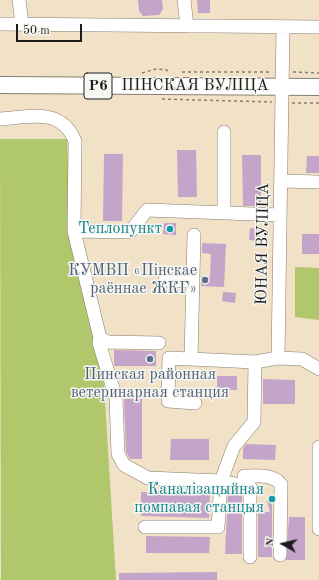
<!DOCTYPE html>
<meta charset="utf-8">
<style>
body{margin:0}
#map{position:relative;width:319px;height:580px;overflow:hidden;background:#f1e1c6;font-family:"Old Standard TT",serif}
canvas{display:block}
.north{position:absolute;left:263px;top:524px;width:40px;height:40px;-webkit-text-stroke:3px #f6f6f2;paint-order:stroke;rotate:278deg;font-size:11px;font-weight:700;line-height:16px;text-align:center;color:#1c1c1c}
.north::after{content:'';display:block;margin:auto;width:14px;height:18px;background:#1c1c1c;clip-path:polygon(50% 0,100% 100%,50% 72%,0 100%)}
.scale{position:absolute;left:16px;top:24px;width:66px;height:18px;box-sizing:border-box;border:2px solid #1c1c1c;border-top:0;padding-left:5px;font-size:12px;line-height:14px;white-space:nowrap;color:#1c1c1c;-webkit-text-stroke:3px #f6f6f2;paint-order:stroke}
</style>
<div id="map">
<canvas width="319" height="580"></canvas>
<div class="north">N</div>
<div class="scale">50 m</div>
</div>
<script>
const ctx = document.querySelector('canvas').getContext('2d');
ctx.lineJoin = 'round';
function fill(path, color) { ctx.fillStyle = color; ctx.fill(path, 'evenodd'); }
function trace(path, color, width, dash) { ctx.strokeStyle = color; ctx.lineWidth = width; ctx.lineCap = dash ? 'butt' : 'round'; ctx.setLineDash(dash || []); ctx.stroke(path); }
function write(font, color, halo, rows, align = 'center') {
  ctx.font = font + ' "Old Standard TT",serif'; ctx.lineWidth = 3; ctx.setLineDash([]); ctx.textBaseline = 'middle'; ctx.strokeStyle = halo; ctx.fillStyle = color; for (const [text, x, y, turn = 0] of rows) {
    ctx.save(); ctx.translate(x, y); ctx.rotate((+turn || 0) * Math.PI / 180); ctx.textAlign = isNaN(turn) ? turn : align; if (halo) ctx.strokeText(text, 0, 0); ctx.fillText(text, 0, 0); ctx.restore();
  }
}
fill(new Path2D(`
 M 0,139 L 67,139 L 71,235 L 104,385 L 116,580 L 1,580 Z
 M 295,267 L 319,268 L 319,320 L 295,317 Z`), '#b1c76b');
fill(new Path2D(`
 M 138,0 L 162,0 L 163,9 L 159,15 L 143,16 L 139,11 Z
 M 197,0 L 210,0 L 210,13 L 198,13 Z
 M 177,150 L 196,150 L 197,197 L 178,197 Z
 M 104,154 L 123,154 L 122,221 L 103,221 Z
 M 242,155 L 261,155 L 261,206 L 243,206 Z
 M 307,156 L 319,156 L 319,173 L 306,173 Z
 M 164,223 L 176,223 L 176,235 L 163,234 Z
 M 250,228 L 260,229 L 259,241 L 249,240 Z
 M 302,234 L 319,234 L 319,254 L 302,254 Z
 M 202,243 L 226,244 L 224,287 L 201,286 L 201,276 L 210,277 L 211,254 L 202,253 Z
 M 223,292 L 236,293 L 235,303 L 222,301 Z
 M 114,350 L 156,351 L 156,366 L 114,366 Z
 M 217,376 L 237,376 L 237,390 L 217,390 Z
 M 263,379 L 295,380 L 295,404 L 263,404 Z
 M 124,399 L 142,399 L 142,459 L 130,459 L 126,452 Z
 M 171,439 L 209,439 L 209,460 L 170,460 Z
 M 246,444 L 276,445 L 275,460 L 243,459 L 243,448 Z
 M 141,492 L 210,493 L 209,518 L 141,516 Z
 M 228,495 L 242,495 L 242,554 L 225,554 Z
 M 272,495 L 272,557 L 258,557 L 258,512 L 270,512 L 267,500 L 270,496 Z
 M 289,517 L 305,517 L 305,560 L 286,560 Z
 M 146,536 L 210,537 L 209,553 L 146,553 Z
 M 217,572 L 217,580 L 119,580 L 119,573 Z`), '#c5a4ca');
const minor = new Path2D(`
 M 19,0 L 22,24
 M 184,0 L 187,26
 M 0,24 L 319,27
 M 0,119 C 29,117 61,107 75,141 L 74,231 L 100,338 L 99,343 L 116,398 L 118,454 L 124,465 L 148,478 L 221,481 L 250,487 L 250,557
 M 282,181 L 319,182
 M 224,213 L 224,132
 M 74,231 L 130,232 L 147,210 L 280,215
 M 165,280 L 193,281
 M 100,338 L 107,342 L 159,343
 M 191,358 L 194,235
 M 278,358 L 283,27
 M 195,403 L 168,401 L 169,358 L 255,362 L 278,358 L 302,359 L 319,369
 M 319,447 L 319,529
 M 244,476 C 257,476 272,474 281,484 L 280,555
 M 145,527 L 218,527 L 221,481 L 234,446 L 254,422 L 255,362`);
const major = new Path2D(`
 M 0,85 L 319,87`);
trace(minor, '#867e71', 14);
trace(major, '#867e71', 18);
trace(new Path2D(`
 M 182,72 L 271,72
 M 293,72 L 319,73
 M 142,73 L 156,69 L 167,70 L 167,74
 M 162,99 L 272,102
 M 292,103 L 319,103`), '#867e71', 1.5, [3, 3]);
trace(minor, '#fff', 13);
trace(major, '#fff', 16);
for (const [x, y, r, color] of [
 [170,229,4,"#0f9aa8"],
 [205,280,4,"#5c6f8a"],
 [150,359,4,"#5c6f8a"],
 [272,499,4,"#0f9aa8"]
]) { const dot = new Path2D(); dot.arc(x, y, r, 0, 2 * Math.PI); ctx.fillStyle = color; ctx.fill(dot); trace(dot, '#f6f6f2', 1.5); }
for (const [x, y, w] of [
 [98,86,28]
]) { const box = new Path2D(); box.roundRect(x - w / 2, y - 13, w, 26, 3); ctx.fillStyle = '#f6f6f2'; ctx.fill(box); trace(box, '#1c1c1c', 1); }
write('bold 15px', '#1c1c1c', null, [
 ["Р6",98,86]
]);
write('16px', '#1c1c1c', '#f6f6f2', [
 ["ПІНСКАЯ ВУЛІЦА",195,86],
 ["ЮНАЯ ВУЛІЦА",263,244,-89]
]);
write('16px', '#0d838f', '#f6f6f2', [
 ["Теплопункт",162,229],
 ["Каналізацыйная",264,490],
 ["помпавая станцыя",264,508]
], 'right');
write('16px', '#4e5e75', '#f6f6f2', [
 ["КУМВП «Пінскае",197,271],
 ["раённае ЖКГ»",197,289],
 ["Пинская районная",150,375,"center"],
 ["ветеринарная станция",150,393,"center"]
], 'right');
</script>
